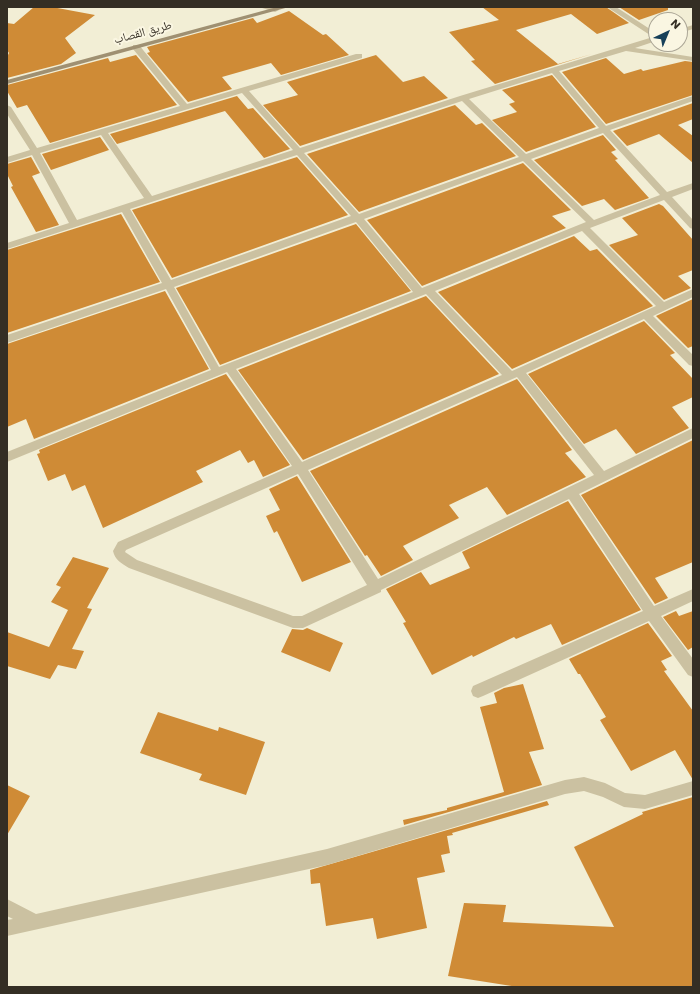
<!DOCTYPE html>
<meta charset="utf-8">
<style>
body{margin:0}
#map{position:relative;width:700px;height:994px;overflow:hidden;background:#f2eed5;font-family:Poppins,sans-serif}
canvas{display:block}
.frame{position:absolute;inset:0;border:8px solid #342e24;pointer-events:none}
.north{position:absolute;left:648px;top:12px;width:40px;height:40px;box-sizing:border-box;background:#faf6e2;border:1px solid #aba696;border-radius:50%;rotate:44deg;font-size:11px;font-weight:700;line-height:16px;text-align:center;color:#342e24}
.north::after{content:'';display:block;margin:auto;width:14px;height:18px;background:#174059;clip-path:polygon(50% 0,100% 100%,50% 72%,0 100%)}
</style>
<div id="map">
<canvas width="700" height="994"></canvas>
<div class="frame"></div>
<div class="north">N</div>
</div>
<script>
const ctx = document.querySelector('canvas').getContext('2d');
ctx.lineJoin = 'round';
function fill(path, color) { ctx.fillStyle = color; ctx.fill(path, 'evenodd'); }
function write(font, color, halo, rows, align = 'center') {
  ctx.font = font + ' Poppins,"Noto Naskh Arabic",sans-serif'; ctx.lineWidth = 4; ctx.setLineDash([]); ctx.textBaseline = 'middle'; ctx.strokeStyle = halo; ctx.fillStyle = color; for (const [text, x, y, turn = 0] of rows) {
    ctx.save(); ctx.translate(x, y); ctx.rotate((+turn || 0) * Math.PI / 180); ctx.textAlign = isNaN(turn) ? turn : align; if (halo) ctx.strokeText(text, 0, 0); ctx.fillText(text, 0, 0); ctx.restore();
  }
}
fill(new Path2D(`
 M 34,7 L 52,7 L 95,15 L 65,38 L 76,53 L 61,64 L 7,78 L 7,57 L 9,53 L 7,50 L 7,23 L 14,24 Z
 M 482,7 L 606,7 L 629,23 L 597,34 L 571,14 L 516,30 L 558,64 L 592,54 L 495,84 L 471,61 L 475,60 L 449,32 L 499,20 Z
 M 619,7 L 668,7 L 668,10 L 639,20 Z
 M 289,11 L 323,35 L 326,34 L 349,55 L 281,75 L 271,63 L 222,77 L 232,89 L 188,102 L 147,53 L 150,52 L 147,47 L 253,18 L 257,23 Z
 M 136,55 L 177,105 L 50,143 L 27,105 L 17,108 L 7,91 L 7,85 L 108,58 L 110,62 Z
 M 376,55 L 403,82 L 424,76 L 448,98 L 300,146 L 263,105 L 298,95 L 287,82 Z
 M 606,58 L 624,74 L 641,69 L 643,71 L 685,61 L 693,62 L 693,95 L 606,124 L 562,72 Z
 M 552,75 L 596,127 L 526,152 L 492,120 L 517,112 L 509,104 L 515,102 L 502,90 Z
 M 237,96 L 248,109 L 253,108 L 290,149 L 264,158 L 225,111 L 117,144 L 110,134 Z
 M 693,103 L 693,119 L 678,125 L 693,136 L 693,163 L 659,134 L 627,146 L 613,131 Z
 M 455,105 L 476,125 L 482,123 L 516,156 L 359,212 L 307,154 Z
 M 603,135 L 616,150 L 611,152 L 618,159 L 615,160 L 649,198 L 615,210 L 604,199 L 582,206 L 534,160 Z
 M 100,137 L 109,150 L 51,170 L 42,154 Z
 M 31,157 L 40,173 L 32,176 L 59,225 L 36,232 L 11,187 L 13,186 L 7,174 L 7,164 Z
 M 297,157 L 348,215 L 172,278 L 132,210 Z
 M 523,163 L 571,210 L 552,216 L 566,228 L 422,286 L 367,220 Z
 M 659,204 L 663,206 L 693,240 L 693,270 L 678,276 L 691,288 L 664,300 L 609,245 L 638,235 L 622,218 Z
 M 121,214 L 160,282 L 7,333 L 7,250 Z
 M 356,224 L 411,291 L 220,365 L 176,288 Z
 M 574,236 L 590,251 L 597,249 L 653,306 L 512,369 L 438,292 Z
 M 165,291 L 209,369 L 34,439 L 26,419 L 7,427 L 7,344 Z
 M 426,296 L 499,374 L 303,460 L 238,370 Z
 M 693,299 L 693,346 L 688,348 L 656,316 Z
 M 644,321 L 675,353 L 670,355 L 693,379 L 693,397 L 672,407 L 689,428 L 636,454 L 616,429 L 584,444 L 528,374 Z
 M 226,374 L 290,465 L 263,477 L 254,460 L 248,463 L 240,450 L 196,471 L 203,482 L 103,528 L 85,485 L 72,491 L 65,474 L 48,481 L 37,454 L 40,453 L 39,450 Z
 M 517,379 L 572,450 L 565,453 L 586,477 L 507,515 L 487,487 L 449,505 L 459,518 L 403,546 L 413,560 L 381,576 L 367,555 L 365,556 L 310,471 Z
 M 693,440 L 693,562 L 655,578 L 668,598 L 655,604 L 581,495 Z
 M 297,476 L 351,562 L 302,582 L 277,531 L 274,533 L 266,516 L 280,510 L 269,489 Z
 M 568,501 L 641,610 L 562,645 L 551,624 L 516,639 L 514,637 L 473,657 L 472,655 L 432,675 L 403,623 L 406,622 L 386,589 L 421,572 L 430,585 L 470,568 L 462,552 Z
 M 73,557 L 109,568 L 87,608 L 92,609 L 72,649 L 84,651 L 76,669 L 58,665 L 50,679 L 7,666 L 7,632 L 49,647 L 68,610 L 51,602 L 61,587 L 56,585 Z
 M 676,611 L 679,616 L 693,611 L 693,647 L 688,650 L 663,617 Z
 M 648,623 L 672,656 L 661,661 L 667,670 L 664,671 L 693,711 L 693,780 L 675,750 L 631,771 L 600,720 L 606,717 L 580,674 L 578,674 L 569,659 Z
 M 307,628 L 343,643 L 330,672 L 281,652 L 292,629 L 303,630 Z
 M 523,684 L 544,749 L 529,752 L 542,785 L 404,825 L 403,820 L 447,810 L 447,808 L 504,792 L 480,707 L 497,703 L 494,693 L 504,688 Z
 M 158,712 L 218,731 L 219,727 L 265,742 L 246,795 L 199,780 L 202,774 L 140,753 Z
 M 7,785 L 30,796 L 7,835 Z
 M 693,797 L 693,987 L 518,987 L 448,976 L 464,903 L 506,905 L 503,922 L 614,927 L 574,847 L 643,814 L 642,812 Z
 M 547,801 L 549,805 L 452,833 L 453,835 L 447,836 L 450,853 L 441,855 L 445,872 L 417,878 L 427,928 L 377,939 L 373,918 L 326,926 L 320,883 L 311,884 L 310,870 Z`), '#cf8b36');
fill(new Path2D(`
 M 259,7 L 272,7 L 279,10 L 275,12 Z
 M 607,7 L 616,7 L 656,33 L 656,41 L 635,48 L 693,57 L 693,61 L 626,51 L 559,71 L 606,126 L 693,96 L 693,101 L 610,130 L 667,192 L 693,183 L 693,189 L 672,197 L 693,220 L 693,229 L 690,228 L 664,200 L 590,228 L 664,302 L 693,289 L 693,297 L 653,316 L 693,355 L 693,366 L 689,365 L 644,319 L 526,373 L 604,471 L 693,428 L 693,438 L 579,494 L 654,606 L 693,589 L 693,601 L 661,616 L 693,659 L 693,677 L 688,675 L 649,621 L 483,696 L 478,698 L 473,696 L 471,691 L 473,686 L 643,611 L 569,499 L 381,590 L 381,592 L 303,628 L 293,628 L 129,568 C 121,563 115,560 113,551 L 118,542 L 292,466 L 227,372 L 7,462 L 7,452 L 211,370 L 166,289 L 7,343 L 7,335 L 162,283 L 122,212 L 7,249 L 7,243 L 69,223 L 32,155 L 7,163 L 7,157 L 30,150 L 7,114 L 7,105 L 11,107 L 37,148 L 180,106 L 133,49 L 133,45 L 139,45 L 187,104 L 356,54 L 362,54 L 362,58 L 249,91 L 300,148 L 460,96 L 653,37 ZM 552,73 L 599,128 L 526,154 L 469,99 ZM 242,93 L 293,150 L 152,196 L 108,133 ZM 462,101 L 519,157 L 359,214 L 304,153 ZM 603,133 L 660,195 L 594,220 L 531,159 ZM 101,135 L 144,198 L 77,220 L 40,153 ZM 297,155 L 351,216 L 171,280 L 130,209 ZM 523,161 L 586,222 L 422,288 L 364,219 ZM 356,222 L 413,292 L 219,367 L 174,287 ZM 582,231 L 656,306 L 512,371 L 435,291 ZM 426,294 L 502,375 L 302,462 L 236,369 ZM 517,377 L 594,475 L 378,579 L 308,470 ZM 298,474 L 367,585 L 302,616 L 293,616 L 137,560 L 125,552 L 126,550 Z
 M 693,25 L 693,29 L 680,33 L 680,29 Z
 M 584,777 L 605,783 L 625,793 L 645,795 L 693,781 L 693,795 L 645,809 L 624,807 L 603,797 L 584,791 L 565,794 L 327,865 L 7,936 L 7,920 L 13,919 L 7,916 L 7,899 L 36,914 L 327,849 L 565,780 Z`), '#cbc1a1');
fill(new Path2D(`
 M 277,7 L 289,7 L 7,84 L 7,80 Z`), '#9f9072');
write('12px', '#342e24', '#faf6e2', [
 ["طريق القصاب",143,33,-15]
]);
</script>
